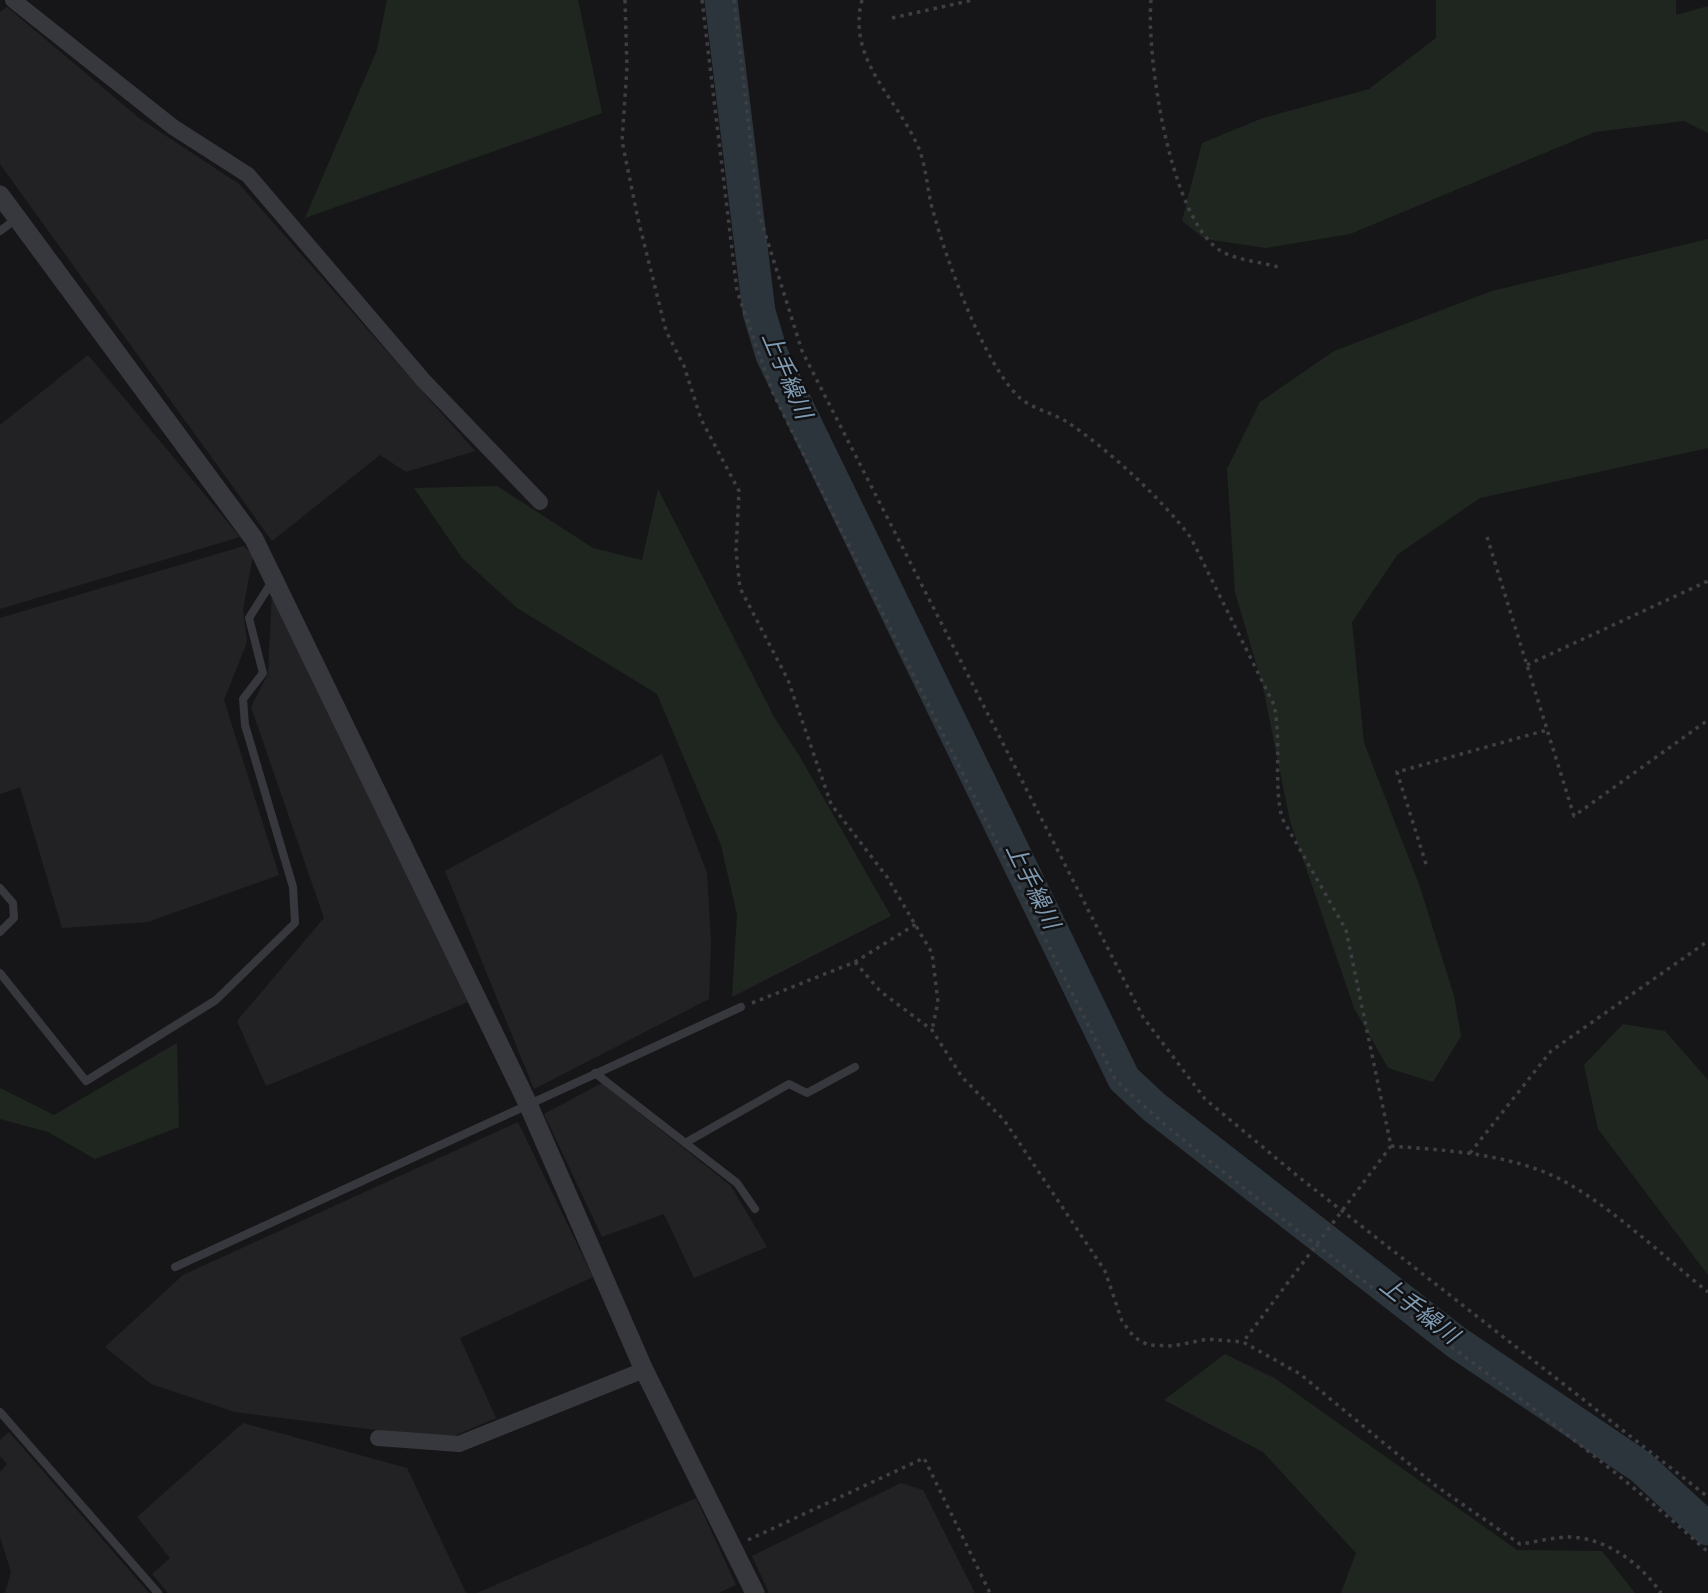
<!DOCTYPE html>
<meta charset="utf-8">
<style>
body{margin:0}
canvas{display:block;background:#161618}
</style>
<canvas width="1708" height="1593"></canvas>
<script>
const ctx = document.querySelector('canvas').getContext('2d');
ctx.lineJoin = 'round';
function fill(path, color) { ctx.fillStyle = color; ctx.fill(path, 'evenodd'); }
function trace(path, color, width, dash) { ctx.strokeStyle = color; ctx.lineWidth = width; ctx.lineCap = dash ? 'butt' : 'round'; ctx.setLineDash(dash || []); ctx.stroke(path); }
function write(font, color, halo, rows, align = 'center') {
  ctx.font = font + ' "Nunito Sans","Noto Sans JP",sans-serif'; ctx.lineWidth = 5; ctx.setLineDash([]); ctx.textBaseline = 'middle'; ctx.strokeStyle = halo; ctx.fillStyle = color; for (const [text, x, y, turn = 0] of rows) {
    ctx.save(); ctx.translate(x, y); ctx.rotate((+turn || 0) * Math.PI / 180); ctx.textAlign = isNaN(turn) ? turn : align; if (halo) ctx.strokeText(text, 0, 0); ctx.fillText(text, 0, 0); ctx.restore();
  }
}
fill(new Path2D(`
 M 7,7 L 139,118 L 239,184 L 475,451 L 406,472 L 380,455 L 272,541 L 0,164 L 0,12 Z
 M 88,355 L 240,537 L 0,609 L 0,425 Z
 M 244,546 L 253,555 L 243,610 L 247,642 L 224,700 L 279,875 L 148,922 L 62,928 L 20,787 L 0,794 L 0,618 Z
 M 272,592 L 468,1002 L 266,1086 L 237,1021 L 324,918 L 251,707 L 268,674 Z
 M 662,754 L 707,873 L 711,942 L 709,999 L 534,1089 L 445,871 Z
 M 602,1083 L 731,1186 L 767,1247 L 694,1278 L 664,1214 L 602,1237 L 544,1114 Z
 M 518,1122 L 593,1277 L 460,1338 L 496,1418 L 447,1439 L 235,1412 L 151,1384 L 105,1347 L 183,1275 Z
 M 243,1423 L 407,1468 L 466,1593 L 168,1593 L 152,1574 L 170,1558 L 137,1517 Z
 M 9,1432 L 149,1593 L 5,1593 L 11,1572 L 0,1537 L 0,1472 L 7,1464 L 0,1456 L 0,1440 Z
 M 901,1483 L 923,1490 L 975,1593 L 769,1593 L 752,1556 Z
 M 696,1498 L 736,1585 L 718,1593 L 477,1593 Z`), '#222225');
fill(new Path2D(`
 M 387,0 L 578,0 L 602,113 L 305,218 L 377,50 Z
 M 1436,0 L 1676,0 L 1676,15 L 1708,6 L 1708,133 L 1684,121 L 1595,132 L 1350,234 L 1266,248 L 1205,239 L 1182,221 L 1202,143 L 1263,118 L 1369,89 L 1436,38 Z
 M 1708,239 L 1708,448 L 1480,498 L 1398,554 L 1352,622 L 1364,743 L 1420,887 L 1454,996 L 1461,1036 L 1433,1082 L 1388,1068 L 1354,1008 L 1290,821 L 1263,687 L 1235,592 L 1227,469 L 1260,402 L 1334,351 L 1492,291 Z
 M 497,486 L 593,548 L 642,560 L 658,489 L 774,717 L 800,757 L 891,916 L 732,997 L 737,915 L 721,845 L 657,694 L 517,608 L 462,558 L 414,488 Z
 M 1623,1024 L 1665,1031 L 1708,1080 L 1708,1275 L 1598,1129 L 1584,1065 Z
 M 177,1043 L 179,1127 L 95,1159 L 48,1132 L 0,1119 L 0,1088 L 54,1115 Z
 M 1225,1354 L 1276,1379 L 1517,1550 L 1602,1551 L 1635,1593 L 1341,1593 L 1356,1553 L 1263,1452 L 1164,1400 Z`), '#1e261f');
trace(new Path2D(`
 M 721,0 L 759,312 L 772,355 L 1124,1079 L 1154,1107 L 1456,1342 L 1641,1467 L 1708,1529`), '#2c353c', 33);
trace(new Path2D(`
 M 625,0 L 627,67 L 622,141 L 638,219 L 666,331 L 684,366 L 701,419 L 739,491 L 736,551 L 740,588 L 788,680 L 831,804 L 887,877 L 932,953 L 938,1002 L 932,1030
 M 702,0 L 737,291 L 773,393 L 1115,1079 C 1157,1120 1203,1156 1249,1192 C 1400,1314 1564,1422 1708,1552
 M 734,0 L 759,214 L 802,351 L 1143,1017 L 1205,1099 L 1300,1178 L 1708,1497
 M 862,0 C 846,60 899,100 919,149 C 927,169 927,191 933,211 C 946,259 984,365 1020,398 C 1033,409 1053,413 1067,422 C 1107,448 1163,500 1191,538 L 1274,705 C 1282,743 1273,781 1282,818 L 1346,930 L 1391,1146 L 1243,1342
 M 1151,0 C 1146,55 1170,220 1221,251 C 1236,260 1261,262 1278,267
 M 892,18 L 973,0
 M 1487,537 L 1574,816 L 1708,720
 M 1527,665 L 1708,581
 M 1426,864 L 1397,772 L 1547,730
 M 855,962 L 880,991 L 932,1030 L 962,1077 L 1004,1120 L 1105,1271 L 1122,1321 L 1134,1337 L 1148,1345 L 1173,1346 L 1208,1339 L 1243,1342 L 1300,1374 L 1436,1486 L 1520,1544 C 1536,1542 1554,1537 1570,1537 C 1607,1538 1641,1564 1661,1593
 M 752,1003 L 855,962 L 916,924
 M 1391,1146 C 1443,1150 1500,1153 1549,1174 C 1599,1195 1664,1257 1708,1292
 M 1470,1153 L 1551,1051 L 1708,941
 M 748,1540 L 924,1458 L 990,1593`), '#3d3f44', 3.5, [3.5, 5]);
trace(new Path2D(`
 M 0,231 L 16,219
 M 0,888 L 13,903 L 14,918 L 0,932
 M 0,973 L 86,1081 L 216,1000 L 295,923 L 293,887 L 245,725 L 243,699 L 263,673 L 249,618 L 273,580
 M 595,1073 L 737,1183 L 755,1209
 M 685,1143 L 789,1084 L 807,1093 L 855,1067
 M 175,1267 L 741,1007
 M 0,1412 L 158,1593`), '#37383d', 8);
trace(new Path2D(`
 M 13,0 L 173,127 L 248,175 L 423,380 L 540,502
 M 378,1438 L 459,1444 L 644,1370`), '#37383d', 16);
trace(new Path2D(`
 M 0,195 L 254,539 L 528,1104 L 644,1370 L 755,1593`), '#37383d', 19);
write('italic 23px', '#7f9bb3', '#111113', [
 ["上手繰川",785,376,67],
 ["上手繰川",1031,887,64],
 ["上手繰川",1418,1312,38]
]);
</script>
